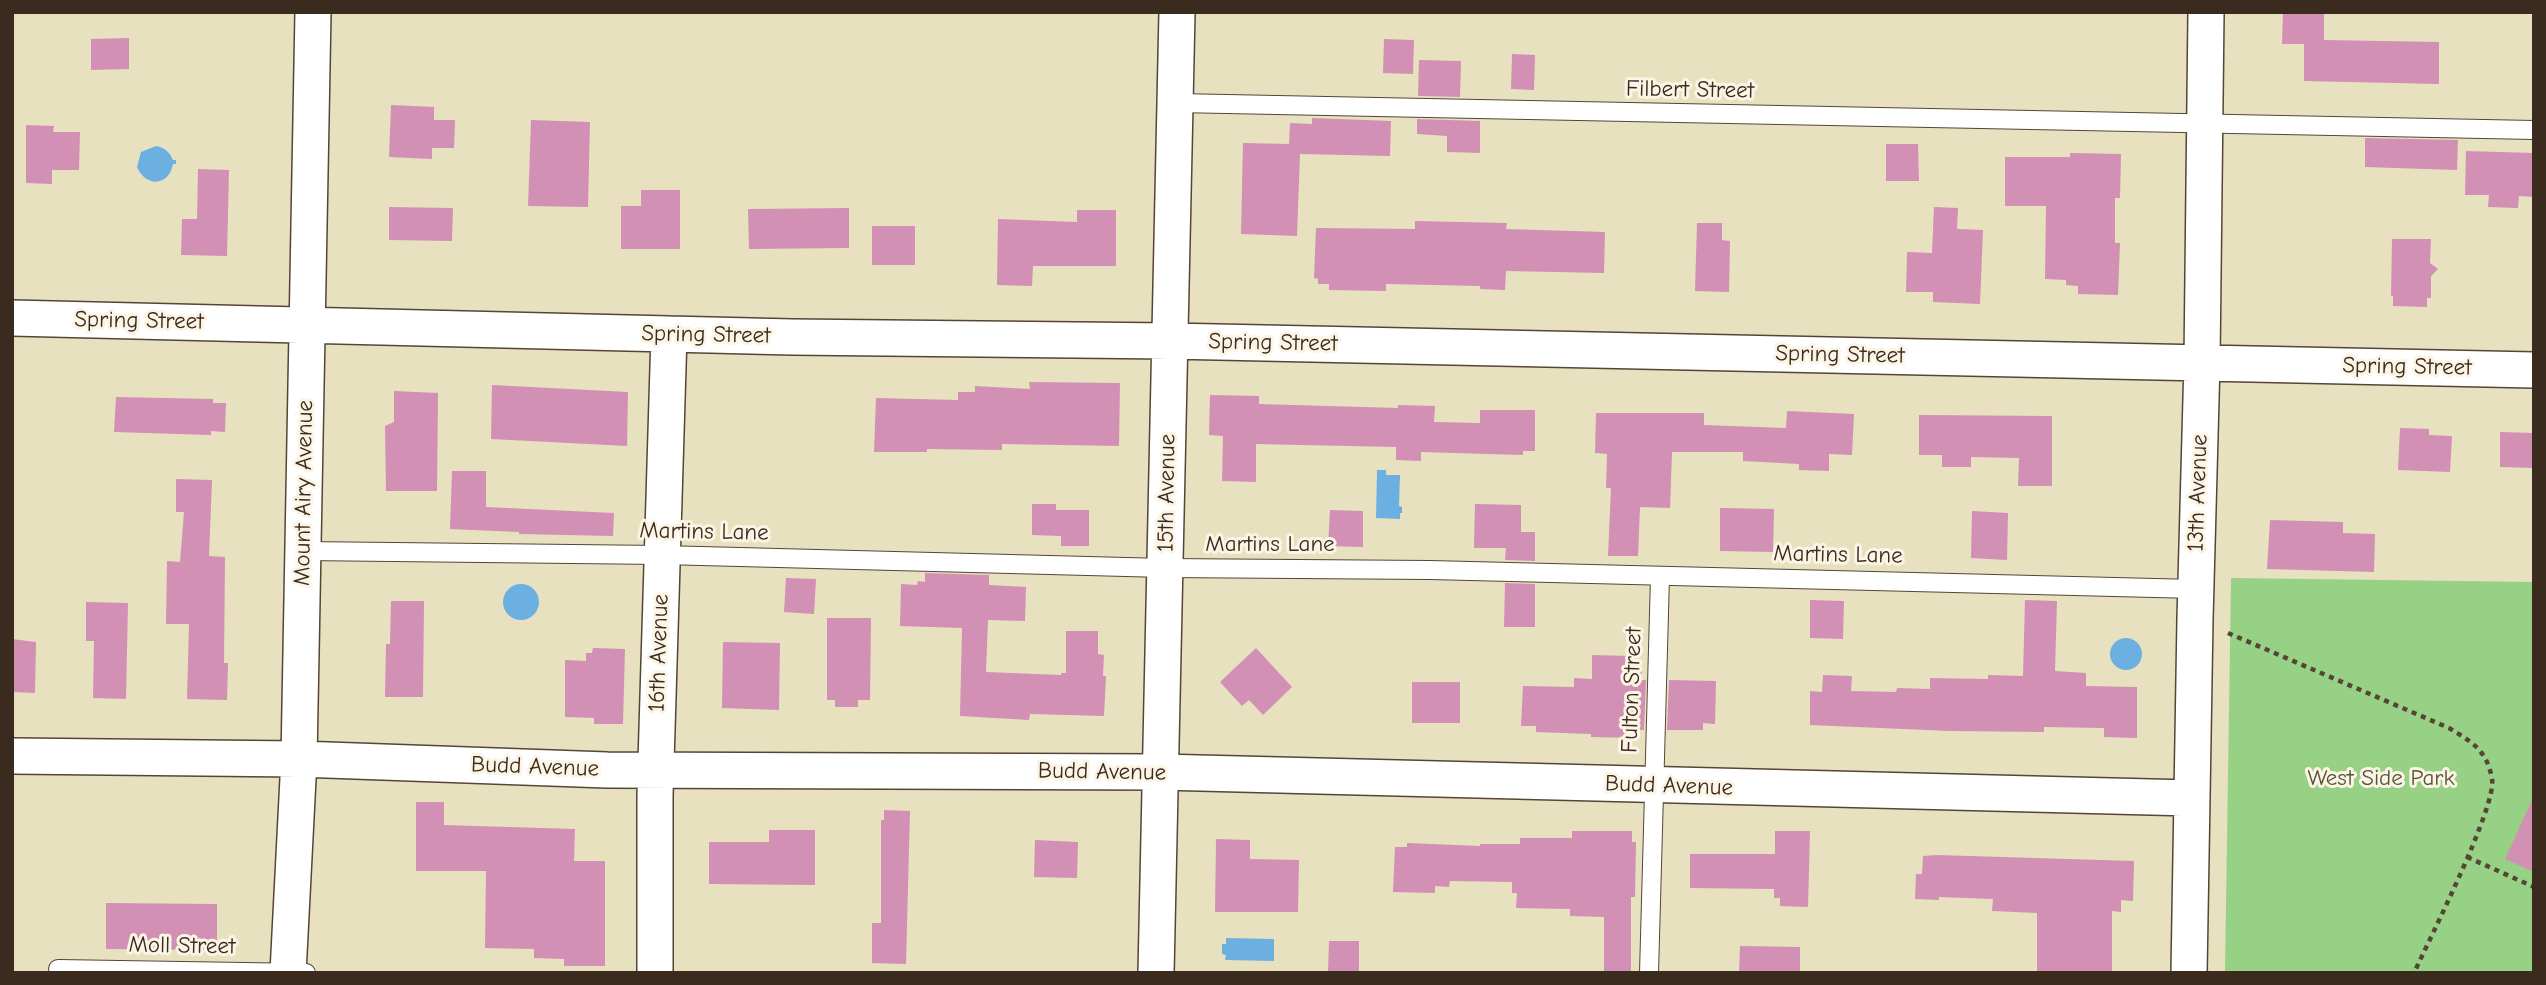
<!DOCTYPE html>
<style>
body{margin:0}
#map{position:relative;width:2546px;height:985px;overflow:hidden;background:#e7e1bf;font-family:"Comic Neue",sans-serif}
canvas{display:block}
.frame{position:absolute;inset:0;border:14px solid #3b2a1e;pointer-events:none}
</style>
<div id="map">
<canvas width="2546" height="985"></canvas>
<div class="frame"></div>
</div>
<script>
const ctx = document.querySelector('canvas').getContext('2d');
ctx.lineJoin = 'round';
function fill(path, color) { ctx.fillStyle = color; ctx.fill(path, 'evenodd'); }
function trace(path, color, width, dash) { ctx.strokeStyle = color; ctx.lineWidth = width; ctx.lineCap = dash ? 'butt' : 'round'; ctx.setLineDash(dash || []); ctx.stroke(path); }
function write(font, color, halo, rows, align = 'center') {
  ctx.font = font + ' "Comic Neue",sans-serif'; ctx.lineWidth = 6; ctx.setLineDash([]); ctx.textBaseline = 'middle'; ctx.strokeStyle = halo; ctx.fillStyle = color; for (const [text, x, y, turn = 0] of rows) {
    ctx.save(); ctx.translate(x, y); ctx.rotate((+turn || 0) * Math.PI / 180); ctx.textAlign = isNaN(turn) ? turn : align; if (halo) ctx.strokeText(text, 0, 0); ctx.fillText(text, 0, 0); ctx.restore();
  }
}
fill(new Path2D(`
 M 2231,578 L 2534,582 L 2534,973 L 2225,973 Z`), '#96d185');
fill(new Path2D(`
 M 156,146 C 165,148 169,151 173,160 L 176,160 L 176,164 L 173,164 C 169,187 145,187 137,167 L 141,152 Z
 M 1377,470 L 1386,470 L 1386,475 L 1400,475 L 1399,506 L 1402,507 L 1402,513 L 1400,513 L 1400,519 L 1376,518 Z
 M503 602a18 18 0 1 1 36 0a18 18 0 1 1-36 0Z
 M2110 654a16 16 0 1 1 32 0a16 16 0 1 1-32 0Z
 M 1226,938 L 1274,939 L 1274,961 L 1225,960 L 1226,955 L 1222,954 L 1222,944 L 1226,944 Z`), '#6cb0e1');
fill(new Path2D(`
 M 2283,12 L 2324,12 L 2324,40 L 2439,42 L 2439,84 L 2304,81 L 2304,44 L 2282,44 Z
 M 129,38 L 129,69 L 91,70 L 91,39 Z
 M 1384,39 L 1414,40 L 1413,74 L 1383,73 Z
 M 1512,54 L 1535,55 L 1534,90 L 1511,89 Z
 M 1419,60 L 1461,61 L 1460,97 L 1418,96 Z
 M 391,105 L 434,107 L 434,120 L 455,120 L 454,148 L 432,148 L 432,159 L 389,157 Z
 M 1312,118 L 1391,121 L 1390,156 L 1300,154 L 1297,236 L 1241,234 L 1243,143 L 1289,144 L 1290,123 L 1312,124 Z
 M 1417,119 L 1480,121 L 1480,153 L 1447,152 L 1447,136 L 1417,134 Z
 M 531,120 L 590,122 L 588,207 L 528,206 Z
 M 26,125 L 54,126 L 53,132 L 80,132 L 79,170 L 52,170 L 52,184 L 26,183 Z
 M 2365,138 L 2458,140 L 2457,170 L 2365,167 Z
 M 1886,144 L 1918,144 L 1919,181 L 1886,181 Z
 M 2466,151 L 2534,153 L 2534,197 L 2519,196 L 2518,208 L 2488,207 L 2489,195 L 2465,195 Z
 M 2070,153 L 2121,154 L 2120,198 L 2115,198 L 2115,243 L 2120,243 L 2118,295 L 2078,294 L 2078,286 L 2066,285 L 2066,280 L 2045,279 L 2046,206 L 2005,206 L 2005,157 L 2070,157 Z
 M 198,169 L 229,170 L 227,256 L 181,255 L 182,219 L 197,219 Z
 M 641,190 L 680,190 L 680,249 L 621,249 L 621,206 L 641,206 Z
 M 389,207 L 453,208 L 452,241 L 389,240 Z
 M 1934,207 L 1958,208 L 1957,229 L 1983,230 L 1980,304 L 1933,302 L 1933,292 L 1906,292 L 1907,252 L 1932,253 Z
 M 849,208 L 849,248 L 749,249 L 748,209 Z
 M 1077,210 L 1116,210 L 1116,266 L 1033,266 L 1032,286 L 997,285 L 998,219 L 1077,222 Z
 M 1415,221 L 1507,223 L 1506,229 L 1605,232 L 1604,273 L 1506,271 L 1505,290 L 1480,289 L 1480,286 L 1386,284 L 1386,291 L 1329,290 L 1329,284 L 1318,284 L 1318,279 L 1314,278 L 1316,228 L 1415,229 Z
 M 1697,223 L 1722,223 L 1722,240 L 1730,241 L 1729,292 L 1695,291 Z
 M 872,226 L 915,226 L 915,265 L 872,265 Z
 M 2392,239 L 2431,239 L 2430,263 L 2438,269 L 2431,276 L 2431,298 L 2427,298 L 2427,307 L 2393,306 L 2393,296 L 2391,296 Z
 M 1029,382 L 1120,383 L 1119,446 L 1002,444 L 1002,450 L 927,449 L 927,452 L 874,452 L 876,398 L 958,400 L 958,392 L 975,392 L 975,386 L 1030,389 Z
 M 492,385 L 628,392 L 627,446 L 491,439 Z
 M 394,391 L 438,393 L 437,491 L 386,491 L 385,426 L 394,422 Z
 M 1210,395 L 1259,396 L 1259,404 L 1398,408 L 1398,405 L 1435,406 L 1434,422 L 1480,423 L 1480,410 L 1535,410 L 1535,451 L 1523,451 L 1523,455 L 1421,452 L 1421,461 L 1396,460 L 1396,447 L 1256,444 L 1256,482 L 1222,481 L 1223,436 L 1209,435 Z
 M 116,397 L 213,399 L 213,403 L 226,403 L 225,432 L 211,431 L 211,435 L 114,432 Z
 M 1787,411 L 1854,414 L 1852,455 L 1829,454 L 1829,471 L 1799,470 L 1799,464 L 1743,461 L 1743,452 L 1672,452 L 1670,508 L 1640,507 L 1638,556 L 1608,556 L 1611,488 L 1606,488 L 1607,454 L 1595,453 L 1596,413 L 1704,413 L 1704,425 L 1786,428 Z
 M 1919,415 L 2052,416 L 2052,486 L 2018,486 L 2019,458 L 1971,457 L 1971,467 L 1942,467 L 1942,455 L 1919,455 Z
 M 2400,428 L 2429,429 L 2429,435 L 2452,436 L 2450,472 L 2398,470 Z
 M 2500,432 L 2534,433 L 2534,468 L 2500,467 Z
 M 452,471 L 486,471 L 486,507 L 614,513 L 613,536 L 519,534 L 519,532 L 450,529 Z
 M 176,479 L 212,480 L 209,556 L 225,557 L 224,663 L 228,663 L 227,700 L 187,699 L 189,624 L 166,624 L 167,561 L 180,562 L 184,512 L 176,512 Z
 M 1032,504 L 1056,504 L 1056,510 L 1089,510 L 1089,546 L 1061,546 L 1061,536 L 1032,535 Z
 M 1475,504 L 1521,505 L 1521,532 L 1535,532 L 1535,561 L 1505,560 L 1506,548 L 1474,548 Z
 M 1720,508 L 1774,509 L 1773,552 L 1720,551 Z
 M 1330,510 L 1363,511 L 1363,547 L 1328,546 Z
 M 1972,511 L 2008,513 L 2007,560 L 1971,558 Z
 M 2270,520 L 2343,522 L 2343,533 L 2375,534 L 2374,572 L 2267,569 Z
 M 925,573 L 989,575 L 989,585 L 1026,587 L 1025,621 L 988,620 L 986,672 L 1061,675 L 1061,673 L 1066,673 L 1066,631 L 1098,631 L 1098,654 L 1104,655 L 1103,676 L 1106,676 L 1104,716 L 1030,714 L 1029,720 L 960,716 L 962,628 L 900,626 L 901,584 L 917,585 L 918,581 L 925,582 Z
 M 786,578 L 816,579 L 814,614 L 784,612 Z
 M 1505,583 L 1535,584 L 1535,627 L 1504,627 Z
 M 1810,600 L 1844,601 L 1843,639 L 1810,638 Z
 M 2025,600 L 2057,601 L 2055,671 L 2086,673 L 2086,686 L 2137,687 L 2137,738 L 2104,737 L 2104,728 L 2044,727 L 2044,732 L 1950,731 L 1810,725 L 1810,691 L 1822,692 L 1823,675 L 1852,676 L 1851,691 L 1896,692 L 1897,688 L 1930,689 L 1930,678 L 1988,679 L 1988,675 L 2023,676 Z
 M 391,601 L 424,601 L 423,697 L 385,697 L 386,644 L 390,644 Z
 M 86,602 L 128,603 L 126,699 L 93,698 L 94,641 L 86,641 Z
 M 827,618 L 871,618 L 870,700 L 858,700 L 858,707 L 835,707 L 835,700 L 827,700 Z
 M 12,639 L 36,642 L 35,693 L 12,692 Z
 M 723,642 L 780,643 L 779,710 L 722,708 Z
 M 593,648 L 625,649 L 623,724 L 594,724 L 594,718 L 565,717 L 565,660 L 586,661 L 586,653 L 592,653 Z
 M 1256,648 L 1292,687 L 1263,715 L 1249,700 L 1242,706 L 1220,682 Z
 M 1592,655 L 1630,656 L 1630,666 L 1642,666 L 1641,680 L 1646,680 L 1644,730 L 1637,730 L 1637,738 L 1591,737 L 1591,734 L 1536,732 L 1536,726 L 1521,726 L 1523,686 L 1574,687 L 1574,678 L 1592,679 Z
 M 1669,680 L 1716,681 L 1715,724 L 1703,723 L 1703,730 L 1667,730 Z
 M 1412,682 L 1460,682 L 1460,723 L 1412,723 Z
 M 2534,796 L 2534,872 L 2505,859 Z
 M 416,802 L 444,802 L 444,825 L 575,829 L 574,861 L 605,861 L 605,966 L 564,966 L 564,959 L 534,958 L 534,949 L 485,948 L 486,871 L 416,871 Z
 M 884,810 L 910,811 L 906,964 L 872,963 L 872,923 L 881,923 L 881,820 L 884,820 Z
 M 769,830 L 815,830 L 815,885 L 709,884 L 709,842 L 769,842 Z
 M 1572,831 L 1632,831 L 1632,842 L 1636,842 L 1635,897 L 1631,897 L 1631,973 L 1604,973 L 1604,917 L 1570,916 L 1570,909 L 1516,908 L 1517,893 L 1512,893 L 1512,882 L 1450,881 L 1449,887 L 1435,886 L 1435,893 L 1393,892 L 1395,847 L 1407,847 L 1407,843 L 1480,846 L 1480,844 L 1520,844 L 1520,838 L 1572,838 Z
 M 1775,831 L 1810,831 L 1808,907 L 1780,906 L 1780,898 L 1774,898 L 1774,889 L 1690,888 L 1690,854 L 1775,854 Z
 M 1216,839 L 1250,840 L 1250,859 L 1299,860 L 1298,912 L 1215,912 Z
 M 1035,840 L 1078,842 L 1077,878 L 1034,877 Z
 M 1937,855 L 2134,861 L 2133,901 L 2121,900 L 2121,912 L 2112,911 L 2112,973 L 2037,973 L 2037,913 L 1992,911 L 1993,899 L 1939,897 L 1939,900 L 1915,899 L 1916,874 L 1922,874 L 1923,856 Z
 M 106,903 L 217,904 L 217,950 L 106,949 Z
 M 1329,941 L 1359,941 L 1359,973 L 1328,973 Z
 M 1740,946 L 1800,947 L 1800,973 L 1739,973 Z`), '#d190b4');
const service = new Path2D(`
 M 1176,103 L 2534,130
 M 303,551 L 662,555 L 1165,568 L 1430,570 L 2195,589
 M 58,969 L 306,973
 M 1649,973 L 1660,577`);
const minor = new Path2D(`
 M 12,318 L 792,337 L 1170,341 L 2534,370
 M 12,756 L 299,759 L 607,770 L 1160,772 L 2191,798
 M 288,973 L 299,759 L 313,12
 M 655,973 L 655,795 L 669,334
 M 1156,973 L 1177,12
 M 2189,973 L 2195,619 L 2202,362 L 2206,12`);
trace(service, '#554536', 20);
trace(minor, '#554536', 38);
trace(new Path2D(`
 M 2228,633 L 2449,728 C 2472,742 2487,750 2492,779 C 2497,806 2429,940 2414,973
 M 2467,857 L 2534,887`), '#554536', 4.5, [5, 5]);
trace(service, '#fff', 18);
trace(minor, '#fff', 35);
write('23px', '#3b2a1e', '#fcf5e5', [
 ["Filbert Street",1690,90,1],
 ["Spring Street",139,321,1],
 ["Spring Street",706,335,1],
 ["Spring Street",1273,343,1],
 ["Spring Street",1840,355,1],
 ["Spring Street",2407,367,1],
 ["Mount Airy Avenue",304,493,-89],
 ["15th Avenue",1167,493,-89],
 ["13th Avenue",2198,493,-88],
 ["Martins Lane",704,532,1],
 ["Martins Lane",1270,544],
 ["Martins Lane",1838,555,1],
 ["16th Avenue",659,653,-88],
 ["Fulton Street",1632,690,-88],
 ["Budd Avenue",535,767,2],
 ["Budd Avenue",1102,772,1],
 ["Budd Avenue",1669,786,2],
 ["Moll Street",182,946,1]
]);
write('23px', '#525438', '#fcf5e5', [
 ["West Side Park",2381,778]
]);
</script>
